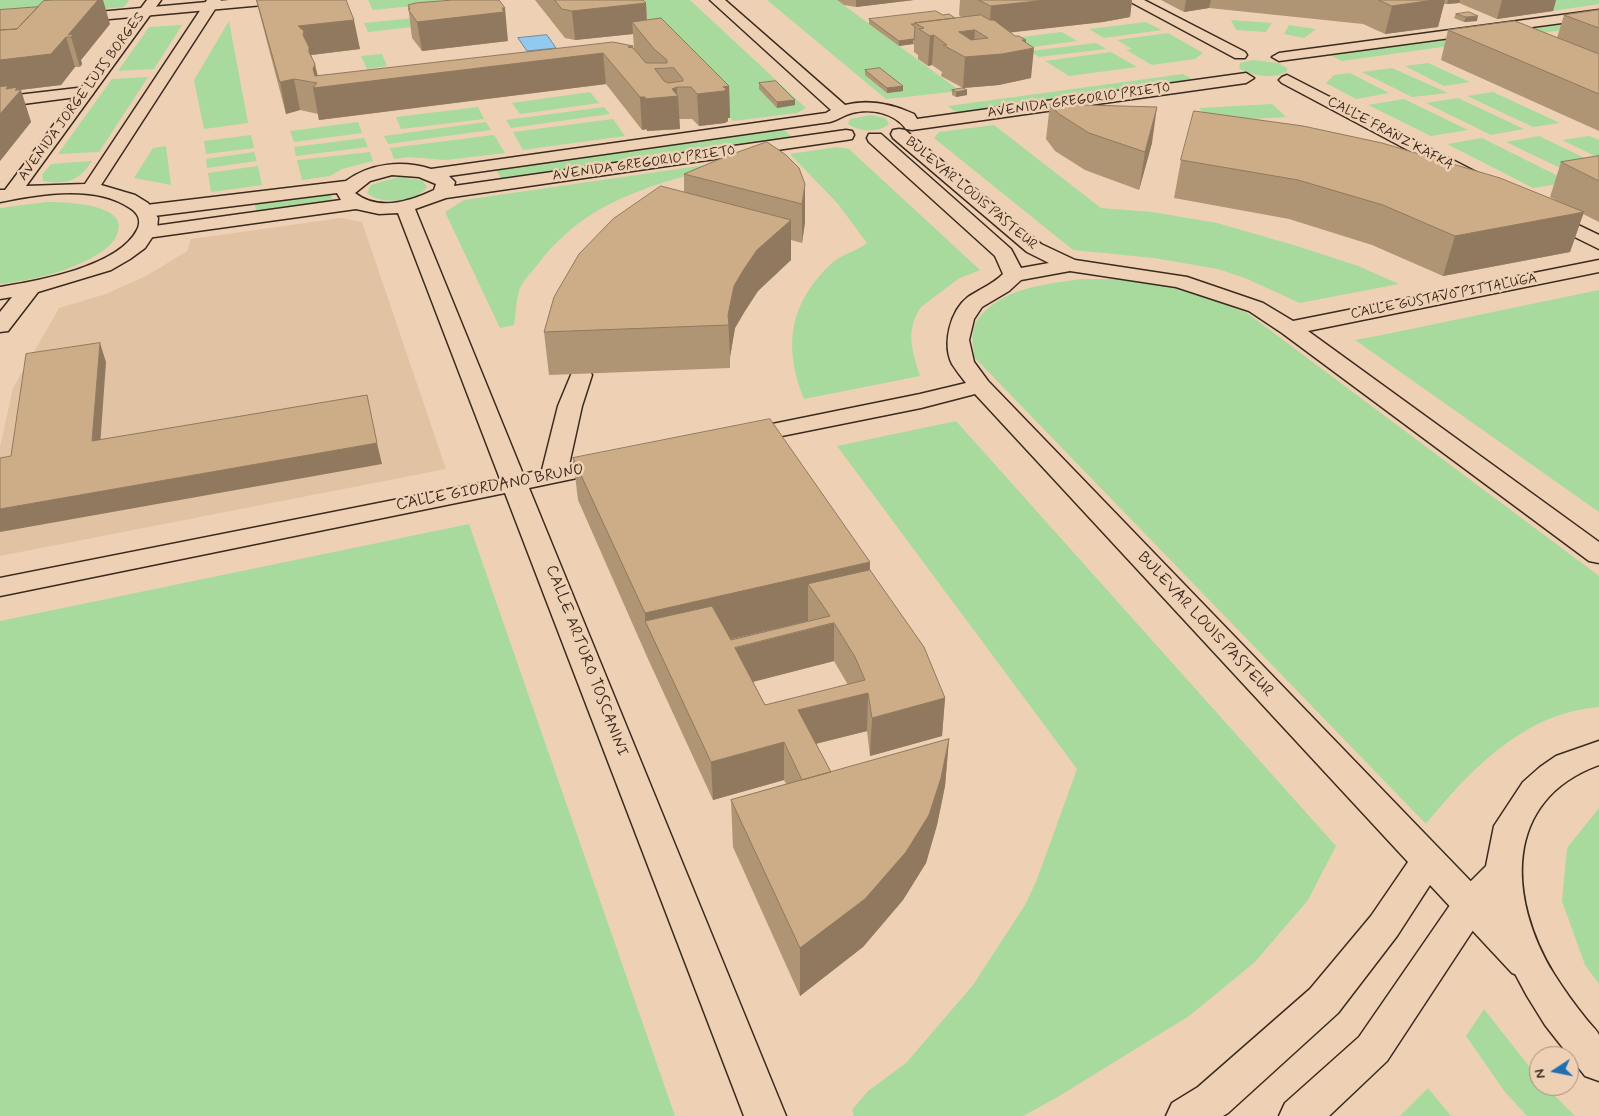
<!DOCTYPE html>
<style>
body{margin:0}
#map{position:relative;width:1599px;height:1116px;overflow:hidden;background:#eed1b5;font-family:Mynerve,sans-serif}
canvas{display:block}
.north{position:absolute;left:1529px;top:1046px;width:50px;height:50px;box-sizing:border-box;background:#eed1b5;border:1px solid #a68e79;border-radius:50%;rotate:259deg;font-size:14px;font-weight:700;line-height:20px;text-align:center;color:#3b2a1e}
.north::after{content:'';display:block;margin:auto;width:18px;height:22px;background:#1f6fb2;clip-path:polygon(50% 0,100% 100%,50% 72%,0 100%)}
</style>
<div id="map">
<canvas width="1599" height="1116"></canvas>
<div class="north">N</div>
</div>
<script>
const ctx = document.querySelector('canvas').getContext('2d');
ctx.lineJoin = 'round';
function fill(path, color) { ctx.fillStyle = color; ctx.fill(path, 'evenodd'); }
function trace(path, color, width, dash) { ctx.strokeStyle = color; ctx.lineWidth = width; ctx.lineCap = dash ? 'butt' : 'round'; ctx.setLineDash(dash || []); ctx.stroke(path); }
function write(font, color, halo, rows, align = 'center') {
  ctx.font = font + ' Mynerve,sans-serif'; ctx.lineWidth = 5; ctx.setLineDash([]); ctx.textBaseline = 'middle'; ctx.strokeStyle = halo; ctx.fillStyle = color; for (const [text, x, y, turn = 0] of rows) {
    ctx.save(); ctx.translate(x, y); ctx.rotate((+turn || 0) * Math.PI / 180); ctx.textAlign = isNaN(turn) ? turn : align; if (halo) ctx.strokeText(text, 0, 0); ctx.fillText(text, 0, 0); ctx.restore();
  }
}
fill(new Path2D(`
 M 341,218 L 362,222 L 446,469 L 0,556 L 0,447 L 13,388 L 59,308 L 106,294 L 148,275 L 187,251 L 191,239 Z`), '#e1c3a4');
fill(new Path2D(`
 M 0,0 L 129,0 L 124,7 L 0,17 Z
 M 368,0 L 440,0 L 442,3 L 373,10 Z
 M 621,0 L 690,0 L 806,108 L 797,113 L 733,121 Z
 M 767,0 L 837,0 L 960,91 L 886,99 Z
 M 1522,0 L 1599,0 L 1599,4 L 1553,11 Z
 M 434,16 L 439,24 L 368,32 L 364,23 Z
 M 1599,16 L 1599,25 L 1342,61 L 1328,54 Z
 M 1231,20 L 1272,23 L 1266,32 L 1236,30 Z
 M 229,21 L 248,123 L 204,129 L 194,80 Z
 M 1146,22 L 1162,30 L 1104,38 L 1089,29 Z
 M 182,25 L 154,69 L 118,71 L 149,27 Z
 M 1289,25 L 1316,29 L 1304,38 L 1284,34 Z
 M 1062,32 L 1077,41 L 1011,50 L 996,40 Z
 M 1168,33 L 1203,53 L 1195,59 L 1152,65 L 1126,50 L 1132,49 L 1117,40 Z
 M 1096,43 L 1106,49 L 1039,57 L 1030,51 Z
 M 1111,52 L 1137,67 L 1069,76 L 1045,61 Z
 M 382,54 L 387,66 L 367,69 L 361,56 Z
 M 1253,60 L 1278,63 L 1287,68 L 1287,71 C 1275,80 1251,76 1239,68 L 1240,63 Z
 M 1428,63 L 1470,82 L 1444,86 L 1405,66 Z
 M 1392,68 L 1448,93 L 1412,97 L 1362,72 Z
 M 1350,73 L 1389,93 L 1356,99 L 1326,83 L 1334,75 Z
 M 1183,74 L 1196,81 L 960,115 L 948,106 Z
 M 148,77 L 99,152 L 58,154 L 112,79 Z
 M 590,92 L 599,103 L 520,114 L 512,103 Z
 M 1493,92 L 1560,123 L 1533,127 L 1467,96 Z
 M 1458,98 L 1524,129 L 1491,135 L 1426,103 Z
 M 1404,99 L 1468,130 L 1431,136 L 1368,105 Z
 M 1272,104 L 1286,117 L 1212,121 L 1199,108 Z
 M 478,107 L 484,119 L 401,129 L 396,117 Z
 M 604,107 L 610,114 L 511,128 L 506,120 Z
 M 871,115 L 885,118 L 889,124 C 879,133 859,132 848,124 L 850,119 Z
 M 613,119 L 625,136 L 523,150 L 513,132 Z
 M 358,122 L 362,133 L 294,142 L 290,131 Z
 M 486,122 L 491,130 L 388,144 L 384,136 Z
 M 994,125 L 1101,208 L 1152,212 L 1217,223 L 1297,246 L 1358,266 L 1399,284 L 1300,303 L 1245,278 L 1218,269 L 1154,258 L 1073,250 L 934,138 L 939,132 Z
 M 783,129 L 793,138 L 501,179 L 496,169 Z
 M 251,135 L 254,148 L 206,154 L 204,141 Z
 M 494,135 L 505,153 L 446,160 L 409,157 L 394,159 L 390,148 Z
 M 1539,136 L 1599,165 L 1583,179 L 1506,142 Z
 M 1589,136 L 1599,140 L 1599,158 L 1562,140 Z
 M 364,138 L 368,147 L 296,156 L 294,147 Z
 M 1482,138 L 1570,182 L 1533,188 L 1447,144 Z
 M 166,146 L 171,185 L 134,178 L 153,148 Z
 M 837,147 L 849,149 L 980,270 L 958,279 L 921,307 C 905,330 912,351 920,376 L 804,399 C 782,346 790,301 833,262 C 843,254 857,251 867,243 L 838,204 L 790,154 Z
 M 254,152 L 257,161 L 207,168 L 206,159 Z
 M 370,152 L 373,161 L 342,169 L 330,176 L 302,180 L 297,160 Z
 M 747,159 C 668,182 592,193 539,263 C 533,271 522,281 519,291 C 516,301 516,314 514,325 L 500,328 L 445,212 L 464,200 Z
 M 92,161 C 79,181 67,185 43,181 L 42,175 L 51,164 Z
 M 258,166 L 262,185 L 211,192 L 208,173 Z
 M 398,177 L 422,180 L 427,187 C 417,203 380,205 367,193 L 371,185 Z
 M 327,194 L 331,196 L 332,199 L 324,204 L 257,213 L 254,202 Z
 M 46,202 C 61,202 127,203 118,231 C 116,240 109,247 101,252 C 72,271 34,280 0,284 L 0,208 Z
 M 1081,279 L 1133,279 L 1184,287 L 1247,313 L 1599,576 L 1599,707 C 1524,713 1471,769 1426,824 L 974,357 C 973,345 970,329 978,319 C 1001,288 1046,284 1081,279 Z
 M 1599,290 L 1599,512 L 1355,340 L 1377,336 Z
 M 956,421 L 1336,846 L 1308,900 L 1255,962 L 1189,1016 L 1056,1098 L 1023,1116 L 854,1116 L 852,1110 L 868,1091 L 906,1063 L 973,985 L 1025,905 L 1036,882 L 1077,769 L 837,446 Z
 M 469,524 L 675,1116 L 0,1116 L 0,621 Z
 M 1599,808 L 1599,984 L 1585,965 L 1562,901 L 1567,848 Z
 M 1484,1009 L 1539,1079 L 1539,1086 L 1545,1086 L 1575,1116 L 1527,1116 L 1505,1092 L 1466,1036 Z
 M 1428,1088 L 1451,1116 L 1400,1116 Z`), '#a7da9c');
const water = new Path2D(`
 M 547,35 L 556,48 L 527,51 L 518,38 Z`);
fill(water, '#91c9f0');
trace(water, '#6f899c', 1);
const minor = new Path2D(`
 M 229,0 L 281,0 L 274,4 L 0,29 L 0,21 Z
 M 710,0 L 725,0 L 845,105 C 868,99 892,104 914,114 L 917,119 L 1246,73 L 1254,78 L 1246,83 L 912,130 L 906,129 C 895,113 871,108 852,113 C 844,115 838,120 830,122 L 449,176 L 455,182 L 454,186 L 846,130 L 852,131 L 854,135 L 852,139 L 846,140 L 446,198 L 415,209 L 523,474 L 542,470 L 558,406 L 573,370 L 581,368 L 589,370 L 592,375 L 582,406 L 569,465 L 611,456 L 620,459 L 624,464 L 620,469 L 529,488 L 786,1116 L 744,1116 L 505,493 L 0,596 L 0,578 L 500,479 L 398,213 L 379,214 L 356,209 L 147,238 L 140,236 L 137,232 L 140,228 L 341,200 L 337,193 L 146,217 L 139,215 L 137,211 L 139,207 L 146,205 L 346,181 C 370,163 403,160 431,169 L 826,113 L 831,110 ZM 392,175 L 419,177 L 436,184 L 434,190 C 410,201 379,212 355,193 L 370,181 Z
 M 1127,0 L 1144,0 L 1245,52 L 1247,55 L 1245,58 L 1235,58 Z
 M 1599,10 L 1599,18 L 1279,61 L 1272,57 L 1279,53 Z
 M 1287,75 L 1480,174 L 1483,178 L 1480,182 L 1468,182 L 1282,83 L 1279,80 L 1282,77 Z
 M 86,87 L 92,89 L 94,92 L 92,95 L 0,107 L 0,97 Z
 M 899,129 L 905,130 L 1041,244 L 1075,260 L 1187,277 L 1263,303 L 1293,321 L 1599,260 L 1599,272 L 1308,331 L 1599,542 L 1599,563 L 1589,561 L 1282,333 L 1249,311 L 1176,287 L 1070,271 L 1021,280 L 1009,291 L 982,307 L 974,319 L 969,340 L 974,362 L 988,381 L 1538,951 L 1544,962 L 1538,973 L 1525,978 L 1512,973 L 1430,885 L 1397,936 L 1338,1013 L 1228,1113 L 1223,1116 L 1166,1116 L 1172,1103 L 1198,1087 L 1310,989 L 1371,916 L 1408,862 L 975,394 L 921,408 L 742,444 L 733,442 L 730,437 L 733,432 L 920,394 L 966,383 C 961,377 956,370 952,364 C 942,344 950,311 968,297 C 980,289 993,284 1003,274 L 995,256 L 869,142 L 867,138 L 869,134 L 881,134 L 1011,249 L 1021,268 L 1049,263 L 1027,252 L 893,138 L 891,134 L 893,130 Z
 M 1543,208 L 1599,235 L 1599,249 L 1536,218 L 1534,214 L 1536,210 Z`);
const major = new Path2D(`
 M 147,0 L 161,0 L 26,186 L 85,184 L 207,0 L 221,0 L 101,185 L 135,195 L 148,203 L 158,218 L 157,230 L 145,248 L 130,259 L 111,270 L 38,292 L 8,331 L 0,332 L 0,312 L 12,297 L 0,299 L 0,287 C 37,281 118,267 137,230 C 142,221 138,213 130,208 C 95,184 39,194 0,202 L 0,190 L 5,190 Z
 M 1599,741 L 1599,765 C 1502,800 1508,899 1554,974 C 1564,990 1575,1005 1587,1020 C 1590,1024 1597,1030 1599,1035 C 1599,1045 1599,1069 1599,1081 L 1585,1076 L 1545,1025 L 1527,996 L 1505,955 L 1490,908 L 1483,915 L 1387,1061 L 1329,1116 L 1279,1116 L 1285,1103 L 1359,1037 L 1457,895 L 1486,866 L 1494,826 L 1523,782 L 1540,767 L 1556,756 Z`);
trace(minor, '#3b2a1e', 3);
trace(major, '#3b2a1e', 3);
fill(minor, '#eed1b5');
fill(major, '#eed1b5');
fill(new Path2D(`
 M 256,0 L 346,0 L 360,49 L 311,55 L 318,76 L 633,46 L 634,49 L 633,34 L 575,40 L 565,38 L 535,0 L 643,0 L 646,3 L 647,20 L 729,86 L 730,118 L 728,118 L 728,121 L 725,123 L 699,126 L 692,119 L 679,119 L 680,129 L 647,131 L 647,129 L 642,130 L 606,84 L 319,120 L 318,114 L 300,110 L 286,114 Z
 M 837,0 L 914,0 L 856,7 L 844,5 Z
 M 960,0 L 1132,0 L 1130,17 L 1103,22 L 1010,32 L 1015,36 L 1026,40 L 1025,42 L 1031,78 L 999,85 L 963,88 L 941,76 L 942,72 L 932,65 L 928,66 L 918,59 L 918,55 L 914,52 L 914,45 L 913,44 L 899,46 L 869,24 L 869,19 L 943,15 L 955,18 L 961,17 L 959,15 Z
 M 1161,0 L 1556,0 L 1553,11 L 1497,19 L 1459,3 L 1447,4 L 1444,4 L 1438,27 L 1385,34 L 1363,24 L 1209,8 L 1184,12 Z
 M 408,5 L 508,37 L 507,37 L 508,41 L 422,51 L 412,38 Z
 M 38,7 L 110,24 L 81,60 L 82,64 L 80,67 L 75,67 L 61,85 L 20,90 L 31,122 L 0,161 Z
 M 1599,10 L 1599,131 L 1441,60 L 1448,30 L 1557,38 L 1564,15 Z
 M 1456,14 L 1477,21 L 1464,22 L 1454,18 Z
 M 865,70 L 903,91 L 887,93 L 865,75 Z
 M 759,83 L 795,105 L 777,108 L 759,89 Z
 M 952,90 L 967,90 L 967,95 L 956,97 L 952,95 Z
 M 1050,104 L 1152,143 L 1139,190 L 1085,170 L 1055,151 L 1046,139 Z
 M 1599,156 L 1599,222 L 1583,214 L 1570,252 L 1443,276 L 1372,245 L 1289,219 L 1174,198 L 1181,160 L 1561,203 L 1550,197 L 1561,162 Z
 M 799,168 L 805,222 L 802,243 L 791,240 L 791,260 L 758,291 L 745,311 L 735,328 L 730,357 L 730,368 L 549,375 L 544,332 L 684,192 L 684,174 Z
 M 573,458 L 870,562 L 870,570 L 945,698 L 942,736 L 870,756 L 867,731 L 816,744 L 831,772 L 949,739 L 945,786 L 937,825 L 926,863 L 903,900 L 863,947 L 800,996 L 733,847 L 731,800 L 786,784 L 784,780 L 713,800 L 648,659 L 578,500 ZM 808,621 L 809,621 L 731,640 L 730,639 ZM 834,661 L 848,685 L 765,705 L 753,682 Z`), '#b09574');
fill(new Path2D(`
 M 98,0 L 103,0 L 110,24 L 81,60 L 82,64 L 80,67 L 71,37 L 68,35 Z
 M 856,0 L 914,0 L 856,7 Z
 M 1046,0 L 1132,0 L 1130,17 L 1103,22 L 989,35 L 991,6 Z
 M 1186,0 L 1211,0 L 1209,8 L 1184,12 Z
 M 1434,0 L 1445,0 L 1438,27 L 1385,34 L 1392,6 Z
 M 1448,0 L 1460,0 L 1459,3 L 1447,4 Z
 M 1502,0 L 1556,0 L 1553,11 L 1497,19 Z
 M 646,3 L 647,32 L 632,22 L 633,34 L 575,40 L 572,11 Z
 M 505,8 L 508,41 L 422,51 L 417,22 Z
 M 1478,16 L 1477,21 L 1464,22 L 1466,17 Z
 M 354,20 L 360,49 L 311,55 L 313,68 L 315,64 L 320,87 L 603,53 L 606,84 L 319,120 L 313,88 L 318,87 L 298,26 Z
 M 975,30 L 973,56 L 1022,40 L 1026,40 L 1025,50 L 1034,48 L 1031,78 L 999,85 L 963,88 L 965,57 L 959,32 Z
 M 934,35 L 932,65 L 928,66 L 930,36 Z
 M 0,36 L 66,37 L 75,67 L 61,85 L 19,90 L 21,90 L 31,122 L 0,161 Z
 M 913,39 L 913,44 L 899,46 L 899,41 Z
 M 294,79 L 300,110 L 286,114 L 280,82 Z
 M 729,86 L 730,118 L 728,118 L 728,121 L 725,123 L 699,126 L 697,94 Z
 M 903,86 L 903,91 L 887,93 L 887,88 Z
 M 677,87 L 677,96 L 678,96 L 680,129 L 647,131 L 645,99 Z
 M 967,90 L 967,95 L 956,97 L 956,92 Z
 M 640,97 L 645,97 L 647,129 L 642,130 Z
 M 795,100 L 795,105 L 777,108 L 777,102 Z
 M 1157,107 L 1152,143 L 1139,190 L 1145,152 Z
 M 805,184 L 805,222 L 802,243 L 802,204 Z
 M 1584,212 L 1570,252 L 1443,276 L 1455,236 Z
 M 791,220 L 791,260 L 758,291 L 745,311 L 735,328 L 730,357 L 728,315 L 734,286 L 744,269 L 757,250 Z
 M 100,343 L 106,362 L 99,461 L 92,441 Z
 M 377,443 L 382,464 L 0,532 L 0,509 Z
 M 870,562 L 869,607 L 808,584 L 808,621 L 661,656 L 645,621 L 645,613 Z
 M 834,623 L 834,661 L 736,686 L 735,648 Z
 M 868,693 L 867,731 L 798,748 L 798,710 Z
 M 945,698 L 942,736 L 870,756 L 872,718 Z
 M 949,739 L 945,786 L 937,825 L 926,863 L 903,900 L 863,947 L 800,996 L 800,948 Z
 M 784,742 L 784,780 L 713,800 L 711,762 Z`), '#90795e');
const building = new Path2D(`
 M 54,0 L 98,0 L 68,35 L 73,34 L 71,37 L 66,37 L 51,54 L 0,60 L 0,30 L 17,29 L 43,1 Z
 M 257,0 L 346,0 L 354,20 L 298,26 L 304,31 L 303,35 L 309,47 L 309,52 L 315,64 L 313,69 L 315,76 L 613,42 L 633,46 L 628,47 L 633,48 L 646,63 L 667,63 L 667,60 L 654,49 L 632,22 L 661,18 L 729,86 L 723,87 L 727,89 L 724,91 L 697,94 L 691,87 L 677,87 L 672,89 L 678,96 L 645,99 L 645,97 L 640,97 L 603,53 L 313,88 L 317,83 L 294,79 L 280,82 ZM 674,68 L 683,79 L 683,81 L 668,83 L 664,81 L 655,69 Z
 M 453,0 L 499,0 L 505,8 L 502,8 L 504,12 L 417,22 L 408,9 L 410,9 L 408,5 L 416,3 Z
 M 555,0 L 643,0 L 646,3 L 572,11 L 562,9 Z
 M 979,0 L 1046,0 L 991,6 Z
 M 1379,0 L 1434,0 L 1392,6 Z
 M 38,7 L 17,29 L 0,30 L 0,10 Z
 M 1599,10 L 1599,28 L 1564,15 Z
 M 936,11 L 943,15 L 949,14 L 955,18 L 915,23 L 915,24 L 911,24 L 915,27 L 914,40 L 913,39 L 899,41 L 869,19 Z
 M 1469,12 L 1478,16 L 1466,17 L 1456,14 Z
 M 981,15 L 990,20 L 994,20 L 1015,36 L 1019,36 L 1026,40 L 1022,40 L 1034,48 L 1002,54 L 965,57 L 943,45 L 947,45 L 934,35 L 930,36 L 919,29 L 924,28 L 915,23 ZM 975,30 L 988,38 L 971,40 L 959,32 Z
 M 1515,21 L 1599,54 L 1599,94 L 1448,30 Z
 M 880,68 L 903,86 L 887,88 L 865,70 Z
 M 776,81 L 795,100 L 777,102 L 759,83 Z
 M 8,86 L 6,89 L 18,87 L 15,90 L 21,90 L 0,114 L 0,87 Z
 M 963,88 L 967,90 L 956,92 L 952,90 Z
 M 1050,104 L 1157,107 L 1145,152 L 1089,133 L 1059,114 Z
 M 1194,111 L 1303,126 L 1382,143 L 1500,178 L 1584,212 L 1455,236 L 1383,205 L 1298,180 L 1181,160 Z
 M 767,142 L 786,155 L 799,168 L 805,184 L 802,204 L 684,174 L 727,156 Z
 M 1599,156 L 1599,181 L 1561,162 Z
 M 661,186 L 791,220 L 757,250 L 744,269 L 734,286 L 728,315 L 729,325 L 544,332 L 554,297 L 579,254 L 613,219 Z
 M 100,343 L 92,441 L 367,395 L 377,443 L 0,509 L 0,458 L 11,456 L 26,354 Z
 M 770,419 L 870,562 L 645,613 L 573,458 Z
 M 870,570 L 924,647 L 945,698 L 872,718 L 868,693 L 798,710 L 831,772 L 802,780 L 784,742 L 711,762 L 645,621 L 712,606 L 731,640 L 830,616 L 808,584 ZM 834,623 L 855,657 L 865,680 L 765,705 L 735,648 Z
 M 949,739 L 941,778 L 929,815 L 906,852 L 865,899 L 800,948 L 731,800 Z`);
fill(building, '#cdad87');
trace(building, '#90795e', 1);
write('14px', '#3b2a1e', '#eed1b5', [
 ["AVENIDA JORGE LUIS BORGES",82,97,-54],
 ["AVENIDA GREGORIO PRIETO",1079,101,-8],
 ["CALLE FRANZ KAFKA",1390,134,28],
 ["AVENIDA GREGORIO PRIETO",644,164,-8],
 ["BULEVAR LOUIS PASTEUR",971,194,40],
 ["CALLE GUSTAVO PITTALUGA",1444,297,-11]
]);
write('16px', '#3b2a1e', '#eed1b5', [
 ["CALLE GIORDANO BRUNO",490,488,-11],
 ["BULEVAR LOUIS PASTEUR",1205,625,47],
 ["CALLE ARTURO TOSCANINI",586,661,69]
]);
</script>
